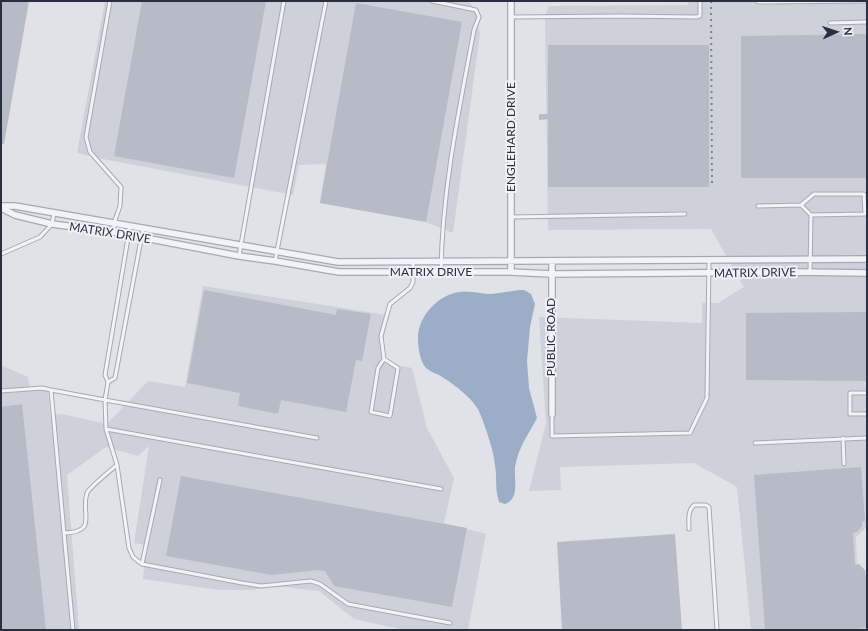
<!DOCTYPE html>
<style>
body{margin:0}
#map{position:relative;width:868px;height:631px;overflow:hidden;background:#e0e2e8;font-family:Lato,sans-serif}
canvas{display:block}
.frame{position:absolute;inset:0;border:2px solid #292f3f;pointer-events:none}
.north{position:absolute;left:816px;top:12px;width:40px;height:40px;-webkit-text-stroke:3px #eff1f6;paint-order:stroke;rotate:87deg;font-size:11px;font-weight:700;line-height:16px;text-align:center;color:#292f3f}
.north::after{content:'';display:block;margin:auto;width:14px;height:18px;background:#292f3f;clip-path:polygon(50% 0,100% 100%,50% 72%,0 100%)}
</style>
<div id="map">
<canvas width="868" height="631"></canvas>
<div class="frame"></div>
<div class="north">N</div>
</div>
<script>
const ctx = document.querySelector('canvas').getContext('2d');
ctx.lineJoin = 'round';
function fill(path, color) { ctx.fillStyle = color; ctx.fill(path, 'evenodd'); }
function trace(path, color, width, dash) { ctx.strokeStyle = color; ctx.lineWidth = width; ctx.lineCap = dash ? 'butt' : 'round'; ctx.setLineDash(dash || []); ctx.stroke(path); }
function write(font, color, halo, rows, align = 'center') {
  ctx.font = font + ' Lato,sans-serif'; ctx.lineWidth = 4; ctx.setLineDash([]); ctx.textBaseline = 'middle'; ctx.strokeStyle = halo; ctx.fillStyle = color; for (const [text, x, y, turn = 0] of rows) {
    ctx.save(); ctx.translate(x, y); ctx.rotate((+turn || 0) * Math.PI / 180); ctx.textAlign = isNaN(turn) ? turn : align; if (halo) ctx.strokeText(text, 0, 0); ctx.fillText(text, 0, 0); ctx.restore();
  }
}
fill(new Path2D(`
 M 105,1 L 469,1 L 476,12 L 480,34 L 453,233 L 426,222 L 320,203 L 326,164 L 299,165 L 293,195 L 108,160 L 77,153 Z
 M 688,1 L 867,1 L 867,527 L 856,537 L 857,568 L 867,572 L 867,630 L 751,630 L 737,487 L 694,463 L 560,467 L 561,490 L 529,491 L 546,423 L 539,317 L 702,323 L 702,303 L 718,303 L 744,287 L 711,229 L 548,230 L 545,17 L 549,6 L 688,5 Z
 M 203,286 L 387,315 L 380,362 L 412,368 L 427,428 L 454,478 L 444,523 L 486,534 L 468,630 L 404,630 L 354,619 L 319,591 L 276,586 L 253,590 L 219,590 L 143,579 L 146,545 L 134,543 L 149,446 L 138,456 L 106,447 L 67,475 L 79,630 L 1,630 L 1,365 L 28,377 L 30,390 L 48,390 L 50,415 L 62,414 L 107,424 L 148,381 L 185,387 Z`), '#ced1da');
fill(new Path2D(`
 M 519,290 L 524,290 L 531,294 L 535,304 L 530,327 L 527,361 L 529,388 L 537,418 C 528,435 518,448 515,467 C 514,480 520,499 505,504 L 499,502 L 498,498 C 495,487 497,476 495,465 C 494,451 484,422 478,409 C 471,397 451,382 439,375 C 435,373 429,371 426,368 C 419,360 418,345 418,336 C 419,316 438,295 459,292 C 470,290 481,294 492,294 C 501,293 510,291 519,290 Z`), '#9caec7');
fill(new Path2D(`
 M 1,1 L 29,1 L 4,144 L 1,144 Z
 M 142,1 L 266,1 L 234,178 L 114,156 Z
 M 356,3 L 462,22 L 426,222 L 320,203 Z
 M 867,34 L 867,178 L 741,178 L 741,36 Z
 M 548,45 L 709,45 L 709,187 L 548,187 L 548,119 L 539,120 L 539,114 L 548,114 Z
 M 204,290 L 336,315 L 337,309 L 371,314 L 362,361 L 356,360 L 346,412 L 281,400 L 278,414 L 238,406 L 240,393 L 187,383 Z
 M 867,312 L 867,381 L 746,380 L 746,313 Z
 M 22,404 L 46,630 L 1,630 L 1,407 Z
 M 861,467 L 865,521 L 862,522 L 862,526 L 857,532 L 853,533 L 855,565 L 859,564 L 865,570 L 865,575 L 867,575 L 867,628 L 841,630 L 765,630 L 754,475 Z
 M 181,476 L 467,528 L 452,607 L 334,586 L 325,571 L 318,570 L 272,575 L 166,556 Z
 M 675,534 L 682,630 L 562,630 L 557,542 Z`), '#b7bbc5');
const lane = new Path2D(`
 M 110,1 L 86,137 L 90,152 L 121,187 L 120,206 L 114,223 L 114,232
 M 432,1 L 476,10 L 479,17 L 474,30 C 459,110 442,190 441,272
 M 758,2 L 867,1
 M 511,17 L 621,16 L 696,17 L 700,16 L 700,1
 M 830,23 L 867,22
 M 801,205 L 811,215
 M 758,206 L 801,205 L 814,194 L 864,194 L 865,214 L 811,215 L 810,272
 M 511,217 L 685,214
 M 130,226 L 105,375 L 108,382 L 105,400 L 317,438
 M 1,254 L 40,237 L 52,224 L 54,213
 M 239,256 L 284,1
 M 275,261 L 326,1
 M 384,359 L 378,368 L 371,412 L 390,416 L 398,368 L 384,359 L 381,336 L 390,304 L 410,288 L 413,282 L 413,261
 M 108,382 L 115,378 L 143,229
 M 1,391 L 42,388 L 51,390
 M 867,393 L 850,393 L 850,414 L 867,414
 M 552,414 L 552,436 L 690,433 L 707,398 L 709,261
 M 106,429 L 441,489
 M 843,438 L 844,464
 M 755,443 L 867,438
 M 117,465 C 111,470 90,487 87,493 C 80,513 99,532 64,533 L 51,390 L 105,400 L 106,429 L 117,465 L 129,548 L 133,557 L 142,564 L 242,583 L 261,586 L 311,581 L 320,584 L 348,604 L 450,623
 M 689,529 C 689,520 687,512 694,505 L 706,505 L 709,507 L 717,630
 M 64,533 L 73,630
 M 142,564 L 160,480`);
const street = new Path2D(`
 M 511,1 L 511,272
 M 1,206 L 15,206 L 338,262 L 867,259
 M 1,208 L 15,215 L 52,224 L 114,232 L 239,256 L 275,261 L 339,272 L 511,272 L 551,274 L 799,272 L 867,273
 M 552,414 L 552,261`);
trace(lane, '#a5a9b2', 5);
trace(street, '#a5a9b2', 8);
trace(lane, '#f2f3f7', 3);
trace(street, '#f2f3f7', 5.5);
trace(new Path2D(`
 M 711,1 L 712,186`), '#7a8191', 2, [2, 4]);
write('12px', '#292f3f', '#eff1f6', [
 ["ENGLEHARD DRIVE",511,137,-90],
 ["MATRIX DRIVE",110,233,9],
 ["MATRIX DRIVE",431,272],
 ["MATRIX DRIVE",755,273,-1],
 ["PUBLIC ROAD",551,337,-90]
]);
</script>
